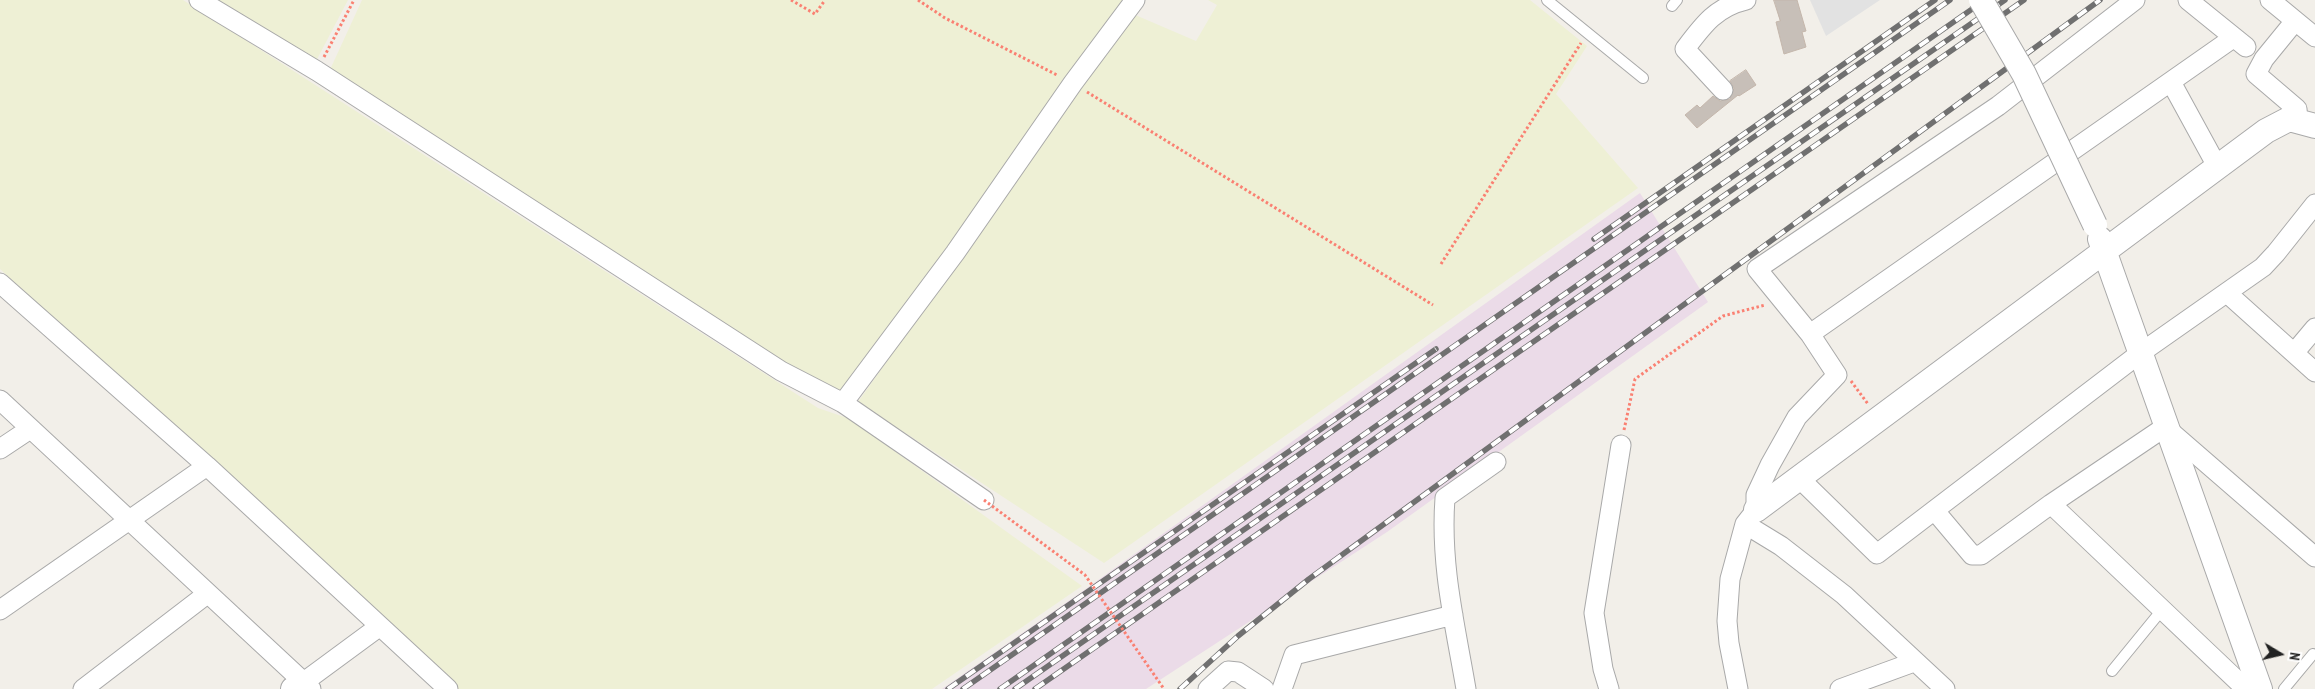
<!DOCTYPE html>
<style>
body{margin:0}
#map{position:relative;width:2315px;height:689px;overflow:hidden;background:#f2efe9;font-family:"PT Sans Narrow",sans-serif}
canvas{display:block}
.north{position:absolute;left:2255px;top:629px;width:50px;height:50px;-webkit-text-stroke:4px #fff;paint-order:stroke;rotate:99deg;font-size:14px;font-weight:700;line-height:20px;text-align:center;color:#222}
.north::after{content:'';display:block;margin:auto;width:18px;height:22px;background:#222;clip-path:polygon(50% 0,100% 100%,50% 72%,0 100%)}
</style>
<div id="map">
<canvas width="2315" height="689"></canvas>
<div class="north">N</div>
</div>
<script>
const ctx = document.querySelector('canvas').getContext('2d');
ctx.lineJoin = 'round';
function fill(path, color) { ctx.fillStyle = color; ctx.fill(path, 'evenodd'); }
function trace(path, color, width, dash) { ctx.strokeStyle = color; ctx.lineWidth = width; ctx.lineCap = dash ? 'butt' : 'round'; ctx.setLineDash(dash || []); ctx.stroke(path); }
fill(new Path2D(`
 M 1640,193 L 1708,302 L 1387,532 L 1146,689 L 942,689 L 1080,593 Z`), '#ebdbe8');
fill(new Path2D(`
 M 0,0 L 183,0 L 818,408 L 850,419 L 1082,586 L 932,689 L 455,689 L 0,269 Z
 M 208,0 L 348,0 L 314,65 Z
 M 362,0 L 1129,0 L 841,398 L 783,367 L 328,74 Z
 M 1208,0 L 1530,0 L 1587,46 L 1556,94 L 1638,188 L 1104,563 L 858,402 L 1133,14 L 1196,41 L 1217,5 Z`), '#eef0d5');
fill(new Path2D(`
 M 1810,0 L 1880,0 L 1826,36 Z`), '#e2e2e2');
const building = new Path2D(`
 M 1774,0 L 1797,0 L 1806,31 L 1802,32 L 1806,47 L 1784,54 L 1776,22 L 1780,21 Z
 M 1746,70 L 1756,85 L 1739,96 L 1738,95 L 1697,128 L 1685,115 L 1697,105 L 1700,108 L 1713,96 L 1720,101 L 1730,99 L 1734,88 L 1730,81 Z`);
fill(building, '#c7bfb8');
trace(building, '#c4b6ab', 1);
const service = new Path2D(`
 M 1547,0 L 1643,78
 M 1672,6 L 1677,0
 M 2112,671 L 2161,611
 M 2284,689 L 2313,654`);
const minor = new Path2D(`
 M 199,0 L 317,71 L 781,371 L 843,403 L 984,500
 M 2188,0 L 2246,47
 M 2270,0 L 2315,37
 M 2295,21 L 2264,59 L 2256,74 L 2297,109 L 2298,120
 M 2171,82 L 2218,168
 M 1723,90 L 1685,49 C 1703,25 1716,7 1746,0
 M 0,283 L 207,466 L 448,689
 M 2227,293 L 2315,372
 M 1810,334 L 2233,38
 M 2294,353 L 2315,328
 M 0,400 L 311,689
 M 843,403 L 955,253 L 1073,83 L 1135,0
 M 0,449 L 30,429
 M 1799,478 L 1877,554 L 2139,354 L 2263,267 L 2276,253 L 2315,204
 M 2051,504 L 2246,689
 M 1935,511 L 1972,555 L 1981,555 L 2051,504 L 2165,427 L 2315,557
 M 1745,524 L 1781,546 L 1844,595 L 1945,689
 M 0,610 L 207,466
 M 304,682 L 380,626
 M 83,689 L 207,594
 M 1208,689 L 1228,671 L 1238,672 L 1264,689
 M 1282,689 L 1294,655 L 1453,615
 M 1466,689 C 1455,624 1440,565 1445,498 L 1496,462
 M 1609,689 L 1603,669 L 1594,613 L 1621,445
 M 1738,689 L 1729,643 L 1727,621 L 1730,579 L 1745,524 L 1756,510 L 1756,495 L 1770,465 L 1797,417 L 1837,375 L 1810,334 L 1757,269 L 1998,106 L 2135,0
 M 1840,689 L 1914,662`);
const tertiary = new Path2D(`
 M 2100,239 L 2260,689
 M 1756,510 L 2266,131 L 2289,119 L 2315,126
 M 293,689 L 304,682`);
trace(service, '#a9a9a9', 12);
trace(minor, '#a9a9a9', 21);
trace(tertiary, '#a9a9a9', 26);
trace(new Path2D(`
 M 791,0 L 815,14 L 825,0
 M 918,0 L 945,18 L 1057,75
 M 324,57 L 354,0
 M 1087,92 L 1433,305
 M 1441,264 L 1581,43
 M 1851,381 L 1868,404
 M 1624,430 L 1635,379 L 1723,316 L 1765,305`), '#fa8072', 3, [2.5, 2.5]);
trace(service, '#fff', 10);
trace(minor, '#fff', 19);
trace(tertiary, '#fff', 24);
const rail = new Path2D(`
 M 1594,239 L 1935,0
 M 948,689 L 1436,349
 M 963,689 L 1950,0
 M 1000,689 L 1985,0
 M 1015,689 L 2005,0
 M 1035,689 L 2024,0
 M 1180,689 L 1238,636 L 1309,579 L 2100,0`);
trace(rail, '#707070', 5.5);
trace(rail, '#fff', 4, [11]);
const tertiaryBridge = new Path2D(`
 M 1981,0 L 2024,74 L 2095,225`);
trace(tertiaryBridge, '#a9a9a9', 26, []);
trace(new Path2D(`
 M 984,500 L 1085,575 L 1164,689`), '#fa8072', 3, [2.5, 2.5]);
trace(tertiaryBridge, '#fff', 24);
</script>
